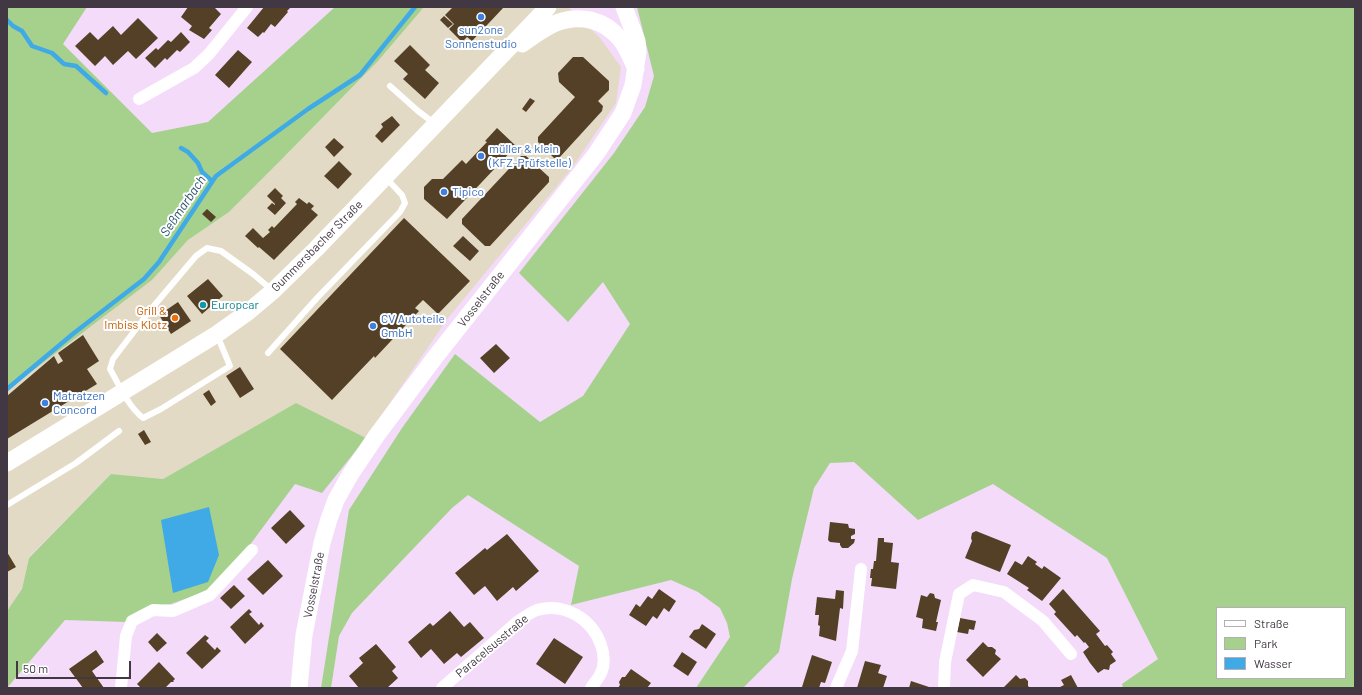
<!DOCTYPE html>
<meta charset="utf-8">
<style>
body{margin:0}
#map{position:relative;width:1362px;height:695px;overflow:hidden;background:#f3dbf9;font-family:Barlow,sans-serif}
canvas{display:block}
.frame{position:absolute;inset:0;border:8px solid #413843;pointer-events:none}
.legend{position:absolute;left:1216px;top:607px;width:130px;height:72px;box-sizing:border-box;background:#fff;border:1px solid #b3afb4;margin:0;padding:5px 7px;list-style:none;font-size:12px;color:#413843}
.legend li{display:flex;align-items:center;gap:8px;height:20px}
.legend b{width:20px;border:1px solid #b3afb4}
.scale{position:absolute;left:16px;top:661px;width:115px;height:18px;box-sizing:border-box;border:2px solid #413843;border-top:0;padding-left:5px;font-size:12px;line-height:14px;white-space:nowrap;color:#413843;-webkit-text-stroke:3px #fff;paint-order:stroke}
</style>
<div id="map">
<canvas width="1362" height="695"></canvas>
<div class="frame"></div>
<ul class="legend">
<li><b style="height:5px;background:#fff"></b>Straße</li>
<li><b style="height:11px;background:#a6d18c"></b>Park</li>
<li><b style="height:11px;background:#40aae6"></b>Wasser</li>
</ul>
<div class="scale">50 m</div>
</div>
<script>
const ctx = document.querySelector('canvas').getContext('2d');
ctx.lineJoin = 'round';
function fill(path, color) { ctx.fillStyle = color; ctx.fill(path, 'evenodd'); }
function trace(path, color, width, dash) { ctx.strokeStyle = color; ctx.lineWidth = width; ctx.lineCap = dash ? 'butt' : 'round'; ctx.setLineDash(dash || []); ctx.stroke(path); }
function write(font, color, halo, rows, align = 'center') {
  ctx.font = font + ' Barlow,sans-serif'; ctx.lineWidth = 4; ctx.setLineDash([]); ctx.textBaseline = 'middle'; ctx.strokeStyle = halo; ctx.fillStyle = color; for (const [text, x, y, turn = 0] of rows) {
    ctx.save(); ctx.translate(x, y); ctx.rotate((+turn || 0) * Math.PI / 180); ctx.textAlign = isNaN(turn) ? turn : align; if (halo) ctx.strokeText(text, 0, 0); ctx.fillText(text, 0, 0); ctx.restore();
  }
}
fill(new Path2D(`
 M 424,7 L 568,7 L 600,38 L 621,67 L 616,103 L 572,168 L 448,318 L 366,438 L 296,403 L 163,479 L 111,474 L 29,557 L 22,589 L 7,611 L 7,392 L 27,375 L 152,280 L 188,240 L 229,212 L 281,160 L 378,61 Z`), '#e3dac5');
fill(new Path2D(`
 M 7,7 L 87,7 L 63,44 L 152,133 L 208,122 L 335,7 L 424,7 L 378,61 L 281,160 L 229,212 L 188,240 L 152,280 L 27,375 L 7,392 Z
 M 637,7 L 1355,7 L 1355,688 L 1123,688 L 1122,684 L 1158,659 L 1107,558 L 993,484 L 918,520 L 854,462 L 830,463 L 814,488 L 792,579 L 779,652 L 743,688 L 696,688 L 730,637 L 727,623 L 720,608 L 698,592 L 671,580 L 571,605 L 579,566 L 468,495 L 452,508 L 352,613 L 339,636 L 331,688 L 321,688 L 349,510 L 402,428 L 455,354 L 540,422 L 583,396 L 630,324 L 603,282 L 568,322 L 519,273 L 614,153 L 645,107 L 654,76 ZM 1217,608 L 1345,608 L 1345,678 L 1217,678 Z
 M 296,403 L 366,438 L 322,493 L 295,484 L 249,546 L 209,590 L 171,604 L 149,606 L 126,622 L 65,620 L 7,688 L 7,611 L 22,589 L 29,558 L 111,474 L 163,479 Z`), '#a6d18c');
fill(new Path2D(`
 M 209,507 L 219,555 L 208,582 L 173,593 L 161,520 Z`), '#40aae6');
trace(new Path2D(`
 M 7,20 L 13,26 L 22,31 L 32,46 L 52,53 L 64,64 L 76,66 L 106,93
 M 181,148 L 188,152 L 198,163 L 202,172 L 212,181
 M 7,389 L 74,333 L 144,279 L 159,262 L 216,176 L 308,109 L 360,75 L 415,7`), '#40aae6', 4.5);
fill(new Path2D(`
 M 188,7 L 216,7 L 215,8 L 221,14 L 209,28 L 212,30 L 204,39 L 189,30 L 192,26 L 181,17 Z
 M 264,7 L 290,8 L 287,11 L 288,12 L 275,27 L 271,24 L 264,33 L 263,32 L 258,37 L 247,28 Z
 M 453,7 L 504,7 L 472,41 L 467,37 L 462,42 L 449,29 L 454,24 L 445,15 Z
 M 444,16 L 453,24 L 448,28 L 440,20 Z
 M 138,18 L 158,38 L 136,59 L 128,51 L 113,65 L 105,56 L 95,66 L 75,46 L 90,32 L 98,40 L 113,26 L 121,35 Z
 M 181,32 L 190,42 L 180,52 L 177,50 L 167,60 L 165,58 L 155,68 L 145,58 L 156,48 L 158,50 L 168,40 L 171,42 Z
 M 410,45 L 430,65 L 425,70 L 439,83 L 425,99 L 403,79 L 408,74 L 394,61 Z
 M 238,50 L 252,62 L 229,88 L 215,75 Z
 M 573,57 L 583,57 L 609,81 L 609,90 L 598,101 L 603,106 L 602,111 L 559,158 L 554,158 L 538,142 L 538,137 L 575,97 L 559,82 L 558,73 Z
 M 530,98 L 535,101 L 526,112 L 522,109 Z
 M 392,116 L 400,125 L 382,143 L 375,136 L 383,127 L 381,124 Z
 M 497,128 L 516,146 L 447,219 L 424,199 L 424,187 L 432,179 L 443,179 L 462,160 L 466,164 L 487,142 L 485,141 Z
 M 334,138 L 344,147 L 334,157 L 325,147 Z
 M 521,156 L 526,156 L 549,177 L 549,182 L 490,246 L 485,246 L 462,224 L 462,219 Z
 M 339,161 L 352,174 L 338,189 L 324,176 Z
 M 275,188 L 283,196 L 281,198 L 286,203 L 275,215 L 267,208 L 272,203 L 275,205 L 275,204 L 267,196 Z
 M 299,198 L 307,204 L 309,202 L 314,206 L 311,209 L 318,215 L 274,260 L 259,247 L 258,248 L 245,236 L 253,228 L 263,238 L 270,232 L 268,230 L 272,226 L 274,228 L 297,204 L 295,202 Z
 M 207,209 L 216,217 L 211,222 L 202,214 Z
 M 404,218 L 470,281 L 438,314 L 423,300 L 415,308 L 419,311 L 375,358 L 374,356 L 332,400 L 280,349 Z
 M 463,236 L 479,251 L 470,261 L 453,246 Z
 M 208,279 L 223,296 L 202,314 L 187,296 Z
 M 178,302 L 191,321 L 171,334 L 159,315 Z
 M 83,335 L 99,361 L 87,369 L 97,384 L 7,439 L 7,396 L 54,356 L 58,364 L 63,361 L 58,353 Z
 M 496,344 L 510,358 L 494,373 L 480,358 Z
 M 240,367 L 254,389 L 240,398 L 226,376 Z
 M 209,390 L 216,402 L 211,406 L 203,394 Z
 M 144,430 L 151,442 L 145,445 L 138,434 Z
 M 290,510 L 305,526 L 286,544 L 271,528 Z
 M 830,522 L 848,524 L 849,528 L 855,529 L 855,534 L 851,536 L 851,539 L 855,539 L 854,543 L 848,548 L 842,548 L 840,545 L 840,543 L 830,542 L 828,540 Z
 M 976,531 L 1011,545 L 1000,572 L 965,558 L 972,541 L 971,538 L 972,533 Z
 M 507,534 L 539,571 L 516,591 L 513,587 L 497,601 L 485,586 L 474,595 L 455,573 L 485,548 L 487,550 Z
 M 878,538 L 884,538 L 884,542 L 893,543 L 891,562 L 899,563 L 896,589 L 871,586 L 872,578 L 870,578 L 871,569 L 873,569 L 874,561 L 876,561 Z
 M 7,552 L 16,567 L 7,572 Z
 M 1028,556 L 1037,562 L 1035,564 L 1042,569 L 1044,566 L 1061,578 L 1042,601 L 1027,590 L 1029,588 L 1007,574 L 1015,561 L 1022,565 Z
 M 268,560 L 283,576 L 263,595 L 247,579 Z
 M 234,585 L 245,596 L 231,609 L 220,598 Z
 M 659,589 L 676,601 L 669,612 L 664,608 L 657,619 L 653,616 L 646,626 L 629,615 L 636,604 L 640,607 L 648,596 L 652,599 Z
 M 1063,589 L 1100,631 L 1096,634 L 1105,646 L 1107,645 L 1113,652 L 1111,654 L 1116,661 L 1110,665 L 1109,670 L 1104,669 L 1098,673 L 1090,663 L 1083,652 L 1089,647 L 1085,642 L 1084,643 L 1077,635 L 1075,637 L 1054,614 L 1056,612 L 1049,604 Z
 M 836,590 L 844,591 L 843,609 L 840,608 L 836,641 L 819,636 L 820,626 L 818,625 L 819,615 L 815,615 L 817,597 L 835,599 Z
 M 930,593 L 934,594 L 935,598 L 941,600 L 936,622 L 938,622 L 936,631 L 922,628 L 923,619 L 916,617 L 921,595 L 927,597 Z
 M 249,609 L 252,612 L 249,614 L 259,625 L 261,622 L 264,626 L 245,644 L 230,627 Z
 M 450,611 L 464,627 L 470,622 L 484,638 L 461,657 L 457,653 L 444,664 L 431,649 L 421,658 L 408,642 L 430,623 L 433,626 Z
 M 960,618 L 976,621 L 974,630 L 969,629 L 968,634 L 957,632 Z
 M 702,624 L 716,634 L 706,649 L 689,637 L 694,630 L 699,629 Z
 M 157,633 L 167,643 L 157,652 L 148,642 Z
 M 205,635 L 209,638 L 206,641 L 215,650 L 217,647 L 221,651 L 202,669 L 186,653 Z
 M 554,638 L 583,657 L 565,684 L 536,664 Z
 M 983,642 L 988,647 L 992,647 L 996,650 L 995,654 L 1001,659 L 983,677 L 966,660 Z
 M 376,644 L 396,667 L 392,671 L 398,678 L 387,688 L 359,688 L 349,676 L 363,663 L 359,658 Z
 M 96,650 L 104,662 L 92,671 L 104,688 L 83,688 L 69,669 Z
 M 682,652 L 697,662 L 688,676 L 673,666 Z
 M 812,655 L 832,662 L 825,683 L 821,682 L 819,688 L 806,688 L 802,687 Z
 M 865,661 L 881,665 L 878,673 L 887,676 L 883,688 L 857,688 Z
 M 159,662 L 175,679 L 173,681 L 174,682 L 171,682 L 165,688 L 141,688 L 137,684 Z
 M 631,669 L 651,683 L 647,688 L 618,688 L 620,685 L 619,682 L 622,677 L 625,677 Z
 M 1016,675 L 1020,679 L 1025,678 L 1028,681 L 1028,686 L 1030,688 L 1003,688 Z
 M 1071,675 L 1078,688 L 1058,688 L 1064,685 L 1061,680 Z
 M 911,681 L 932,688 L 909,688 Z`), '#544027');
trace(new Path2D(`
 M 390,86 L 418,111 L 434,123
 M 217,335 L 230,366 L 161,409 L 143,418 C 128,406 119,385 110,369 L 113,359 L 152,308 L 196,256 L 207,248 L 221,251 L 253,274 L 272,290
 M 268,353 L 317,298 L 400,212 L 405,203 L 402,195 L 386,178
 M 7,505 L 76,463 L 119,431`), '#fff', 6);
trace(new Path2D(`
 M 139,99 L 194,68 L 209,54 L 247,7
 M 121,688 L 126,636 L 132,621 L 153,610 L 173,611 L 210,595 L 252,550
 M 442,688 L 516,623 C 523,618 529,613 537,610 C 565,602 592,619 601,645 C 604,653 605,665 601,673 C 599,678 594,683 591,688
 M 836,688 L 852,651 L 861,569
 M 944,688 L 945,662 L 959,594 L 973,585 L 1004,592 L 1043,621 L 1071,654`), '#fff', 12);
trace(new Path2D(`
 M 522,44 C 532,37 544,28 556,23 C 579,14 604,19 620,39 C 627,47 631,59 636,69
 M 7,463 L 217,334 L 248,312 L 273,291 L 316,249 L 548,7
 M 299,688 L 304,635 L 322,543 L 329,519 L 336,500 L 350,475 L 377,435 L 436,356 L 596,154 L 623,113 L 633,85 L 638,52 L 637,41 L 624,7`), '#fff', 17);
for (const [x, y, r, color] of [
 [481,17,4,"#3f7fe0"],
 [481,156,4,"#3f7fe0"],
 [444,192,4,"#3f7fe0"],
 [203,305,4,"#0f9aa8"],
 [175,318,4,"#e8710a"],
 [373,326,4,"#3f7fe0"],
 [45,403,4,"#3f7fe0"]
]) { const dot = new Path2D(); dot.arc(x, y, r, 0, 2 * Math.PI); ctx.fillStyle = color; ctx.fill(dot); trace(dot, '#fff', 1.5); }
write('12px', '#366cbe', '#fff', [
 ["sun2one",481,30,"center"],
 ["Sonnenstudio",481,44,"center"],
 ["müller & klein",489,149],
 ["(KFZ-Prüfstelle)",489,163],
 ["Tipico",452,192],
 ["CV Autoteile",381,319],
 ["GmbH",381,333],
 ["Matratzen",53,396],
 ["Concord",53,410]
], 'left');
write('12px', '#413843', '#fff', [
 ["Gummersbacher Straße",317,246,-45],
 ["Vosselstraße",481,299,-52],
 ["Vosselstraße",314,585,-79],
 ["Paracelsusstraße",492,646,-40]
]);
write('12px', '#0d838f', '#fff', [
 ["Europcar",211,305]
], 'left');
write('12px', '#c56008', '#fff', [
 ["Grill &",167,311],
 ["Imbiss Klotz",167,325]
], 'right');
write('italic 13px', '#29536d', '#fff', [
 ["Seßmarbach",183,206,-56]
]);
</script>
